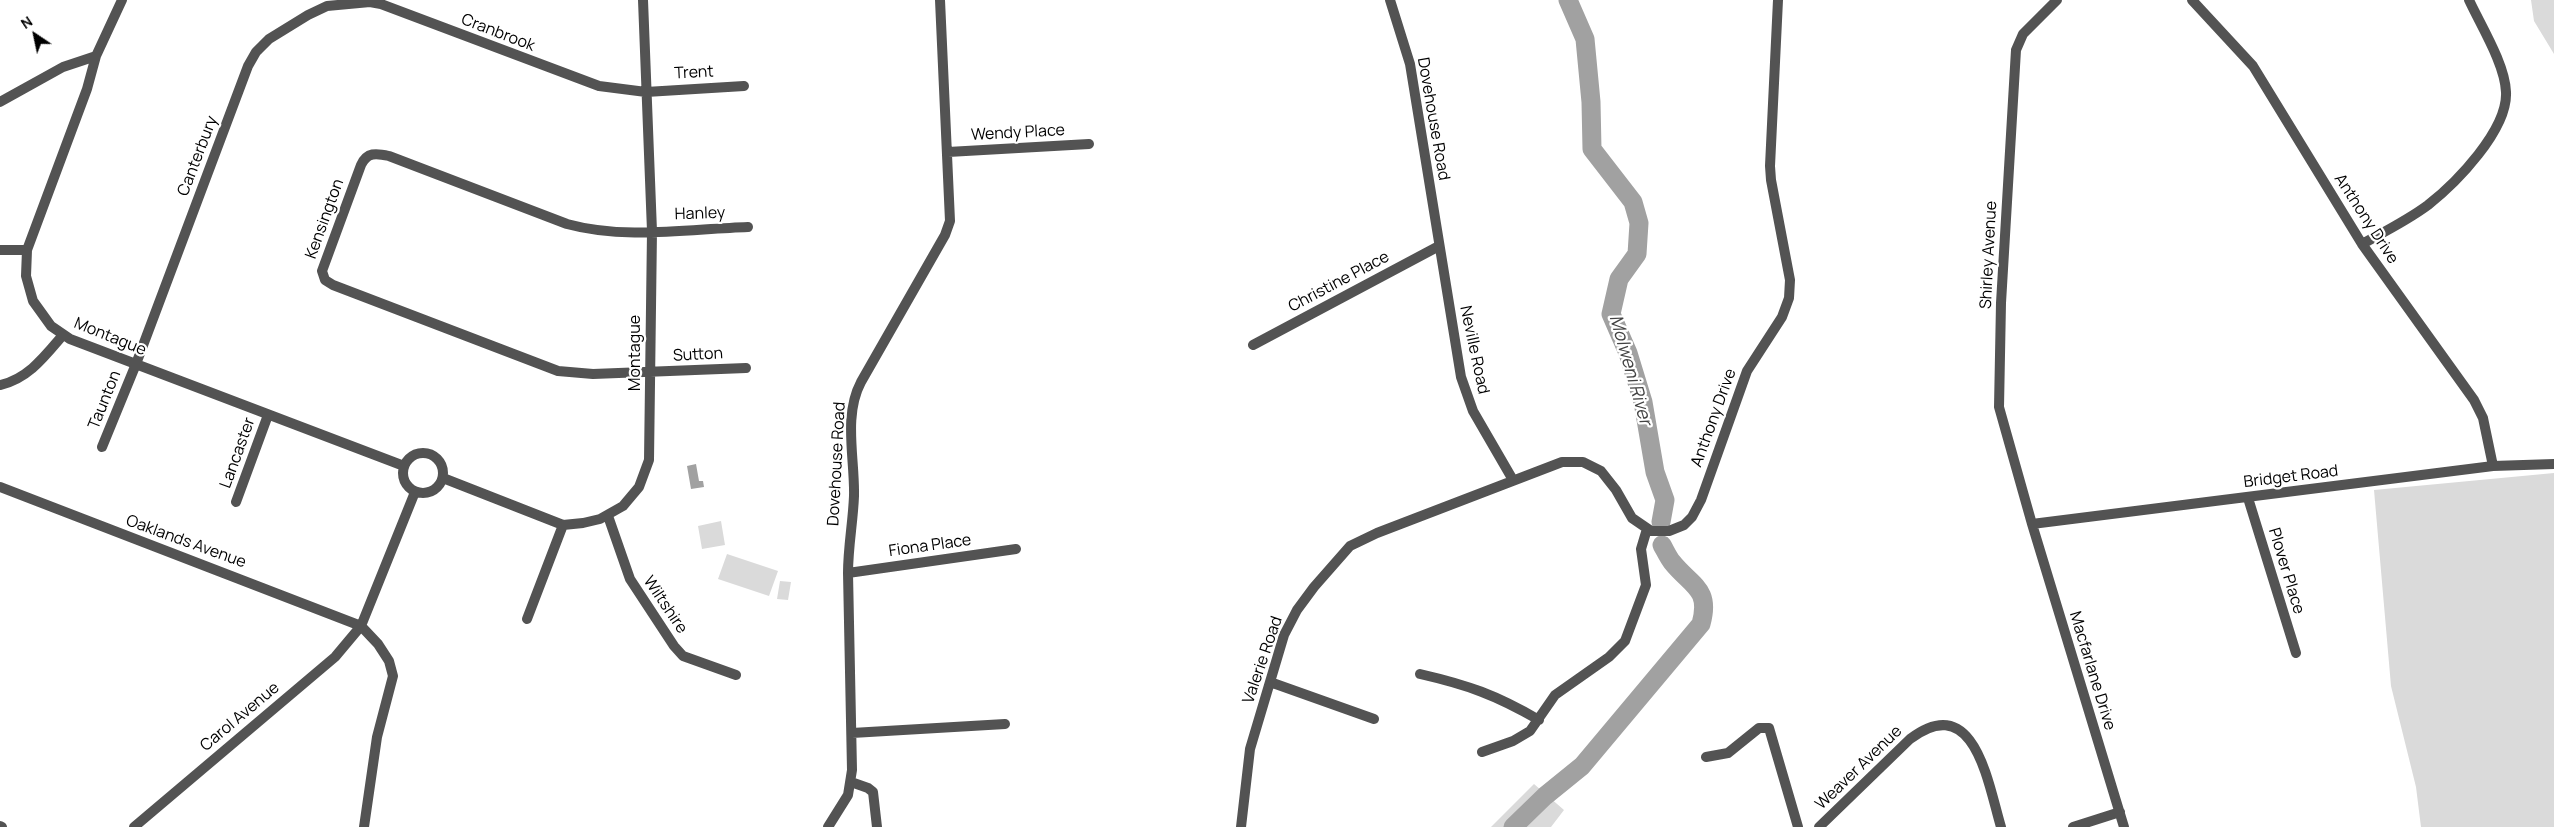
<!DOCTYPE html>
<style>
body{margin:0}
#map{position:relative;width:2554px;height:827px;overflow:hidden;background:#fff;font-family:Manrope,sans-serif}
canvas{display:block}
.north{position:absolute;left:10px;top:10px;width:50px;height:50px;-webkit-text-stroke:4px #fff;paint-order:stroke;rotate:326deg;font-size:14px;font-weight:700;line-height:20px;text-align:center;color:#000}
.north::after{content:'';display:block;margin:auto;width:18px;height:22px;background:#000;clip-path:polygon(50% 0,100% 100%,50% 72%,0 100%)}
</style>
<div id="map">
<canvas width="2554" height="827"></canvas>
<div class="north">N</div>
</div>
<script>
const ctx = document.querySelector('canvas').getContext('2d');
ctx.lineJoin = 'round';
function fill(path, color) { ctx.fillStyle = color; ctx.fill(path, 'evenodd'); }
function trace(path, color, width, dash) { ctx.strokeStyle = color; ctx.lineWidth = width; ctx.lineCap = dash ? 'butt' : 'round'; ctx.setLineDash(dash || []); ctx.stroke(path); }
function write(font, color, halo, rows, align = 'center') {
  ctx.font = font + ' Manrope,sans-serif'; ctx.lineWidth = 4.5; ctx.setLineDash([]); ctx.textBaseline = 'middle'; ctx.strokeStyle = halo; ctx.fillStyle = color; for (const [text, x, y, turn = 0] of rows) {
    ctx.save(); ctx.translate(x, y); ctx.rotate((+turn || 0) * Math.PI / 180); ctx.textAlign = isNaN(turn) ? turn : align; if (halo) ctx.strokeText(text, 0, 0); ctx.fillText(text, 0, 0); ctx.restore();
  }
}
fill(new Path2D(`
 M 2531,0 L 2554,0 L 2554,54 L 2534,21 Z
 M 2554,473 L 2554,827 L 2421,827 L 2416,787 L 2391,686 L 2374,490 Z
 M 721,521 L 725,545 L 702,549 L 698,526 Z
 M 727,554 L 778,571 L 769,596 L 718,579 Z
 M 780,581 L 791,582 L 788,600 L 777,599 Z
 M 1534,784 L 1564,810 L 1551,827 L 1491,827 Z`), '#dadada');
fill(new Path2D(`
 M 696,464 L 699,481 L 703,481 L 704,487 L 691,489 L 687,466 Z`), '#a1a1a1');
trace(new Path2D(`
 M 1568,0 L 1585,39 L 1591,102 L 1592,149 L 1633,202 L 1639,223 L 1637,254 L 1619,279 L 1611,314 L 1628,353 L 1643,402 L 1655,472 L 1665,500 L 1661,522
 M 1513,827 L 1545,796 L 1582,766 L 1701,624 C 1711,588 1691,586 1672,562 C 1668,557 1665,550 1662,545`), '#a1a1a1', 19);
trace(new Path2D(`
 M 122,0 L 96,56 L 87,89 L 27,250 L 26,276 L 33,301 L 51,326 L 70,339 L 404,466
 M 1390,0 L 1410,64 L 1461,377 L 1473,411 L 1513,480
 M 2057,0 L 2023,34 L 2016,50 L 2001,303 L 1999,407 L 2032,524 L 2124,827
 M 2192,0 L 2253,66 L 2362,244 L 2474,400 L 2483,418 L 2493,466
 M 0,102 L 63,67 L 96,56
 M 948,152 L 1089,144
 M 2362,244 C 2384,232 2408,220 2428,205 C 2456,183 2508,130 2506,92 C 2505,64 2481,26 2469,0
 M 0,250 L 27,250
 M 1253,345 L 1439,246
 M 746,368 L 593,374 L 558,371 L 333,285 L 325,280 L 322,271 L 361,165 C 367,152 376,153 389,156 L 567,224 C 625,240 689,229 748,227
 M 0,385 C 28,379 45,356 63,335
 M 102,447 L 136,364 L 248,66 L 256,52 L 269,39 L 308,15 L 327,6 L 370,2 L 381,4 L 599,86 L 646,92 L 744,86
 M403 473a20 20 0 1 1 40 0a20 20 0 1 1-40 0Z
 M 443,478 L 563,525 L 583,523 L 600,519 L 623,506 L 639,487 L 649,460 L 652,231 L 643,0
 M 0,487 L 361,626 L 378,644 L 389,661 L 393,676 L 377,737 L 364,827
 M 2248,498 L 2296,653
 M 236,502 L 268,415
 M 608,516 L 630,579 L 674,646 L 683,656 L 736,675
 M 2032,524 L 2493,466 L 2554,464
 M 848,573 L 1016,549
 M 527,619 L 563,525
 M 1420,674 C 1468,685 1496,695 1539,720
 M 1270,682 L 1374,719
 M 852,733 L 1005,724
 M 1482,752 L 1513,741 L 1530,731 L 1555,695 L 1609,657 L 1625,641 L 1646,585 L 1641,549 L 1647,529
 M 1706,757 L 1728,753 L 1759,728 L 1769,728 L 1798,827
 M 851,782 L 868,788 L 873,792 L 877,827
 M 0,826 L 2,827
 M 134,827 L 335,657 L 361,626 L 415,492
 M 828,827 L 848,795 L 852,770 L 848,573 C 848,547 853,522 854,496 C 855,459 843,416 861,382 L 945,235 L 950,221 L 940,0
 M 1241,827 L 1250,749 L 1284,635 L 1297,610 L 1314,587 L 1350,546 L 1377,533 L 1562,462 L 1583,462 L 1601,471 L 1616,490 L 1632,518 L 1651,531 L 1669,531 L 1684,525 L 1692,517 L 1701,500 L 1747,371 L 1782,317 L 1789,298 L 1790,280 L 1771,180 L 1770,166 L 1778,0
 M 1819,827 L 1910,739 C 1975,690 1988,784 2001,827
 M 2073,827 L 2120,812`), '#535353', 10);
write('16px', '#000', '#fff', [
 ["Cranbrook",498,33,21],
 ["Trent",694,73,-3],
 ["Dovehouse Road",1433,119,80],
 ["Wendy Place",1018,133,-3],
 ["Canterbury",198,156,-69],
 ["Hanley",700,214,-2],
 ["Kensington",325,219,-70],
 ["Anthony Drive",2366,219,57],
 ["Shirley Avenue",1989,255,-87],
 ["Christine Place",1339,282,-28],
 ["Montague",110,337,22],
 ["Neville Road",1474,350,78],
 ["Montague",636,353,-90],
 ["Sutton",698,355,-3],
 ["Taunton",105,400,-68],
 ["Anthony Drive",1714,418,-70],
 ["Lancaster",238,453,-70],
 ["Dovehouse Road",837,464,-87],
 ["Bridget Road",2291,477,-7],
 ["Oaklands Avenue",186,542,20],
 ["Fiona Place",930,546,-8],
 ["Plover Place",2286,571,73],
 ["Wiltshire",665,605,56],
 ["Valerie Road",1263,660,-71],
 ["Macfarlane Drive",2092,671,73],
 ["Carol Avenue",240,717,-40],
 ["Weaver Avenue",1859,768,-44]
]);
write('italic 18px', '#424242', '#fff', [
 ["Molweni River",1630,370,74]
]);
</script>
